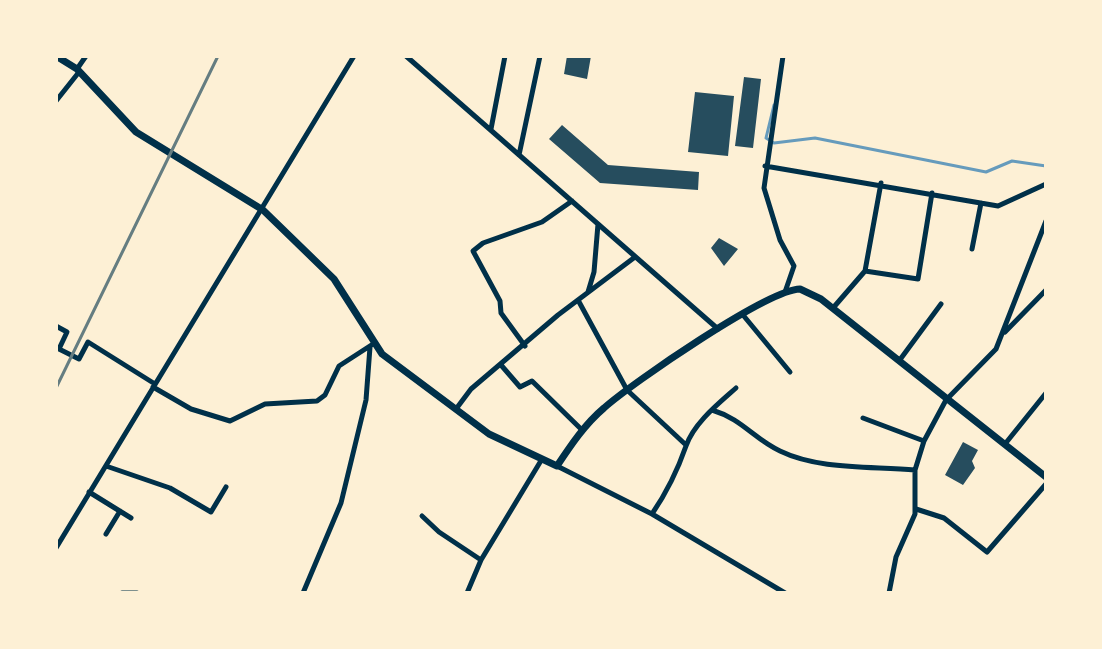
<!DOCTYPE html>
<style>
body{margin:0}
#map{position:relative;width:1102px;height:649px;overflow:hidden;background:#fdf0d5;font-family:Karla,sans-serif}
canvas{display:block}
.frame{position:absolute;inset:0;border:58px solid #fdf0d5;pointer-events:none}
</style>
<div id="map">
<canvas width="1102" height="649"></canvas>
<div class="frame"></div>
</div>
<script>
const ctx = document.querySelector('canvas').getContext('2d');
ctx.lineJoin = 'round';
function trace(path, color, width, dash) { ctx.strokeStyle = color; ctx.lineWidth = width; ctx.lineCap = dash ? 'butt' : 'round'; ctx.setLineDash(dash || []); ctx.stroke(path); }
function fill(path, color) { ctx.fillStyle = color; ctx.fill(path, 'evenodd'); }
trace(new Path2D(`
 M 774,105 L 766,138 L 774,143 L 815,138 L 986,172 L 1012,161 L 1046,166`), '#669bbc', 3);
fill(new Path2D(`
 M 567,56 L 591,56 L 587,79 L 564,74 Z
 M 744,77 L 761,79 L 753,148 L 735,146 Z
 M 695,92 L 734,96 L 728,156 L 688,152 Z
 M 562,125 L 608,165 L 699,172 L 698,190 L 600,183 L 549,139 Z
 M 719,238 L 738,249 L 724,266 L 711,248 Z
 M 963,442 L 978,450 L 972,461 L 975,468 L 963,485 L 945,475 Z`), '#264d5e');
trace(new Path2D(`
 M 406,56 L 718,329
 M 783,56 L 764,188 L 780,240 L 794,266 L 785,292
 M 77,69 L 86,56
 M 56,101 L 79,72
 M 491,129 L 505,56
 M 519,155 L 540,56
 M 765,166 L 998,206 L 1046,184
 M 972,249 L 981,203
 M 865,271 L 918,279 L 932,193
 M 588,292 L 594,272 L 598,224
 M 578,300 L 627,390 L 686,445
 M 833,308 L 865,271 L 881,183
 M 743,315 L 790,372
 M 56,326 L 67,332 L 59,349 L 79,359 L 88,342 L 155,384
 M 1005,332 L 1046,290
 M 525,346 L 501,313 L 500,301 L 473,251 L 483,243 L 542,222 L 572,201
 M 899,361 L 941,304
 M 501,365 L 520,387 L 532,381 L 582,430
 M 153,387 L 191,409 L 230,421 L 265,404 L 317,401 L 325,395 L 339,366 L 373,344
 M 456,409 L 471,389 L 558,315 L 635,257
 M 712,410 C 742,419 754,439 780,451 C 819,470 871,466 915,470
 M 863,418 L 924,441
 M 1005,444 L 1046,393
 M 106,466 L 170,488 L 211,512 L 226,487
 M 557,466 L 652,514 L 785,593
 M 89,492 L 131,518
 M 916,509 L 944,518 L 987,552 L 1046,484
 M 652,514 C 667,492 677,472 686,446 C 694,423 718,404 736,388
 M 422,516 L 439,532 L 481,560
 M 106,534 L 120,511
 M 56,548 L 354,56
 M 122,593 L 137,593
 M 303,593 L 341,503 L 366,400 L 370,347
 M 467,593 L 481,560 L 542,459
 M 889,593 L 896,557 L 915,514 L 915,470 L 924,441 L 946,400 L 996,349 L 1046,221`), '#003049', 5);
trace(new Path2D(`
 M 56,56 L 77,69 L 136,132 L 263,210 L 334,279 L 382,354 L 489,434 L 557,466 C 571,445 585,424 604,408 C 632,383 767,290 800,289 L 821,299 L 1046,477`), '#003049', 7);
trace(new Path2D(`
 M 56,388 L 218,56`), '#657d81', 3);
</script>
